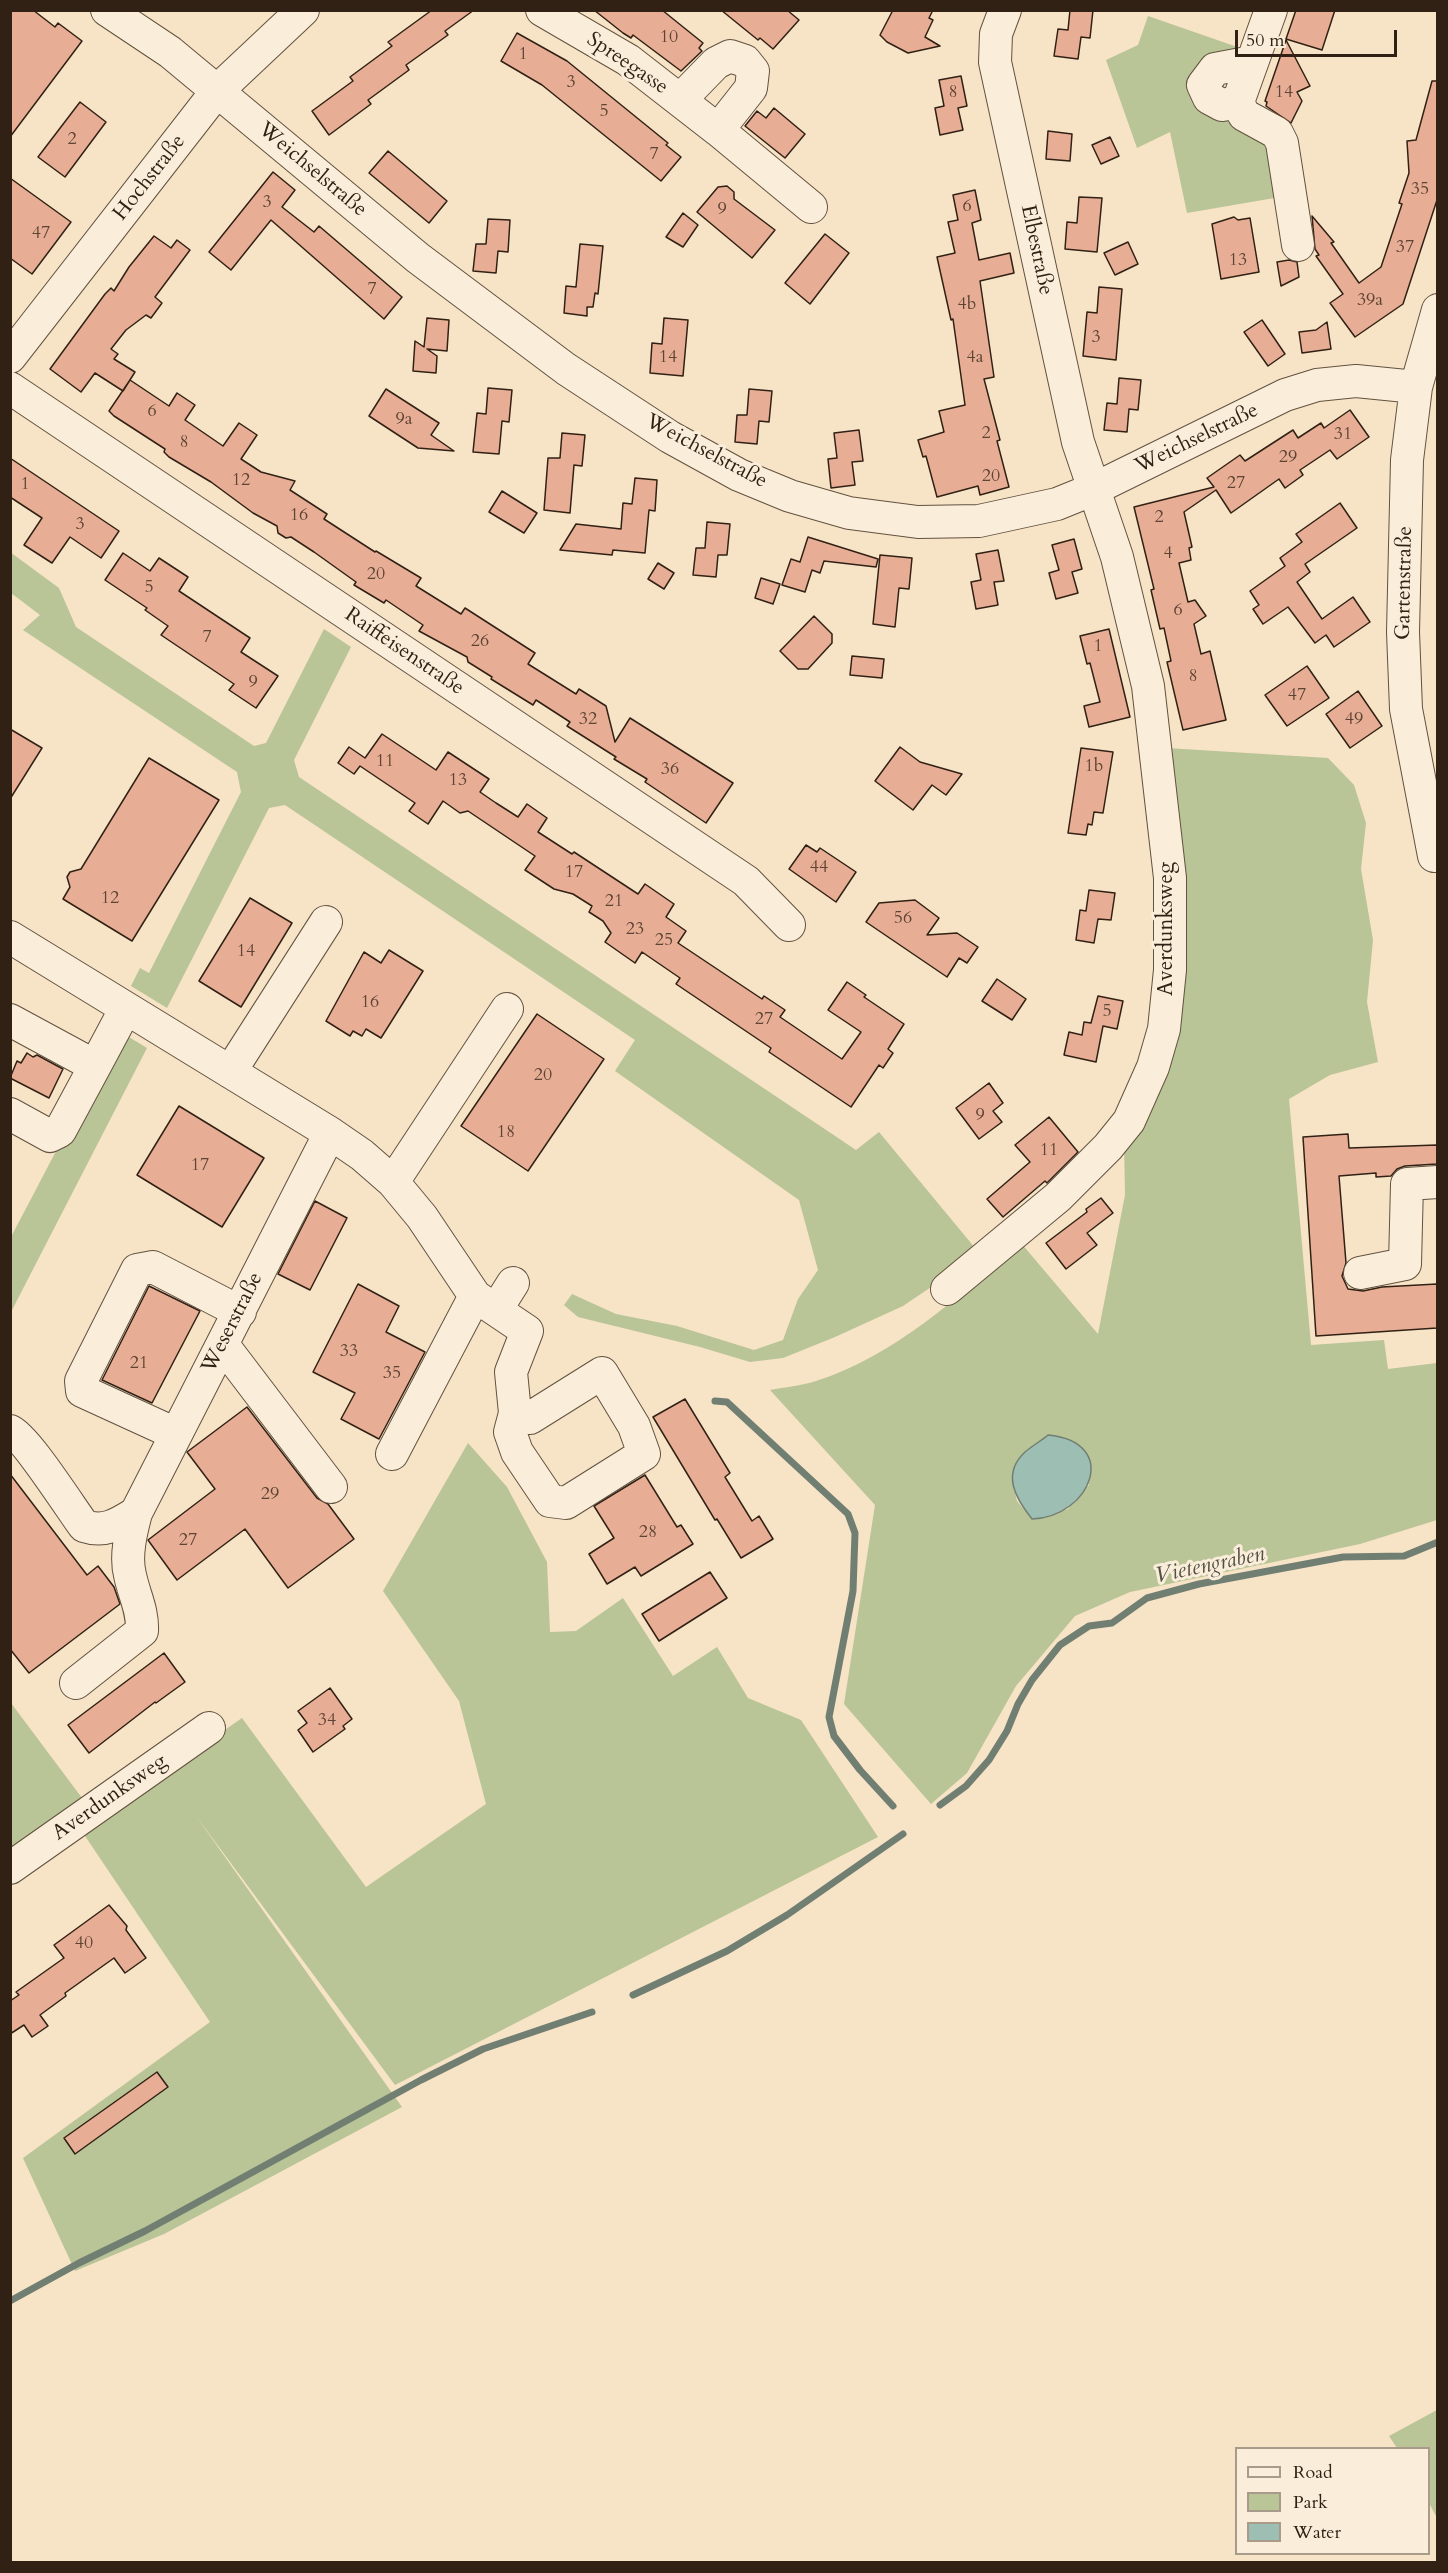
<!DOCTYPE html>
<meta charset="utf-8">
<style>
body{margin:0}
#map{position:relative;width:1448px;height:2573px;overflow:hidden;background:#f7e3c6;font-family:Cardo,serif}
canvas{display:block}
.frame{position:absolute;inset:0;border:12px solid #302114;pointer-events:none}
.legend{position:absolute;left:1235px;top:2447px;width:195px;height:108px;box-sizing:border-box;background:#faedda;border:2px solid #a99b8b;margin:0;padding:8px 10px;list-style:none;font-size:18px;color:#302114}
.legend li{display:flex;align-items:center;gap:12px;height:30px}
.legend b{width:30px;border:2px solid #a99b8b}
.scale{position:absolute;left:1235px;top:30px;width:162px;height:27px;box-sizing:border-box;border:3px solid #302114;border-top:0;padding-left:8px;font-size:18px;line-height:21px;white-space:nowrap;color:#302114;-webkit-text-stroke:4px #faedda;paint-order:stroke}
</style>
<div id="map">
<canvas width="1448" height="2573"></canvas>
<div class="frame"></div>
<ul class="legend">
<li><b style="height:8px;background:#faedda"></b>Road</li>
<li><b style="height:16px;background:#b9c497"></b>Park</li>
<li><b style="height:16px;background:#9dbeb2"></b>Water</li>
</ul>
<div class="scale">50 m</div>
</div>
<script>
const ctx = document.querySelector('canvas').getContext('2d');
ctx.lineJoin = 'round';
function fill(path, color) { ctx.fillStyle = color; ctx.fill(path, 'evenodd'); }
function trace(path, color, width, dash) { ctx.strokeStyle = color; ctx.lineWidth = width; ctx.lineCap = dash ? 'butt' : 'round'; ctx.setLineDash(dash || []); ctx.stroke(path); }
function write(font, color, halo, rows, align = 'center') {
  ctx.font = font + ' Cardo,serif'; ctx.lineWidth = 6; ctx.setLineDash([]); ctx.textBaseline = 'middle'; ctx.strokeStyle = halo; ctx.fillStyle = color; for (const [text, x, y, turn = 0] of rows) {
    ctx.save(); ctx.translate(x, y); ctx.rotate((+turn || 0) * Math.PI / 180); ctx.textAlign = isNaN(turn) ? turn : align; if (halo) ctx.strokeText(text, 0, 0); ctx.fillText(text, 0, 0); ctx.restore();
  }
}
fill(new Path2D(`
 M 1148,16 L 1246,50 L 1201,69 L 1267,133 L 1286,196 L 1187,213 L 1170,132 L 1137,148 L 1106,60 L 1138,45 Z
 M 10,552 L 59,588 L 76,627 L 254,746 L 266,743 L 324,629 L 351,647 L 294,760 L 299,777 L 856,1150 L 879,1132 L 980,1254 L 903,1306 L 835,1337 L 783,1358 L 750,1362 L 700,1347 L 578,1317 L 564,1305 L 572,1294 L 616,1314 L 677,1326 L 754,1350 L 783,1340 L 798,1299 L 818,1270 L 799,1200 L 615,1071 L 635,1040 L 285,805 L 269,808 L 167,1008 L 131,986 L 140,968 L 149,973 L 241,792 L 237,772 L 23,630 L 40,615 L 11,593 Z
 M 1167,748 L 1328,758 L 1354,785 L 1366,823 L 1361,869 L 1373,940 L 1367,1002 L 1378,1062 L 1330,1075 L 1289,1099 L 1311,1345 L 1384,1340 L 1388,1369 L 1437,1363 L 1437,1520 L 1360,1544 L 1130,1592 L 1075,1616 L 1016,1686 L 967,1773 L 931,1804 L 844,1704 L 875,1505 L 770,1390 C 785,1387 801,1386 816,1381 C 895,1356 959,1296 1021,1243 L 1098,1334 L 1125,1195 L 1124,1140 L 1149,1099 ZM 1048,1435 L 1089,1485 L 1068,1509 L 1032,1519 L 1017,1501 L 1012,1480 L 1038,1443 Z
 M 119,1031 L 147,1048 L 11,1312 L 11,1237 Z
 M 468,1443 L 507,1487 L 547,1562 L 550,1632 L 576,1631 L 623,1598 L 673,1676 L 717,1647 L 748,1698 L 801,1720 L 878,1837 L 395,2085 L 196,1816 L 402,2107 L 164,2234 L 75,2271 L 23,2158 L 210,2022 L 81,1830 L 242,1718 L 366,1887 L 486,1804 L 459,1701 L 383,1591 Z
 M 11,1703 L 82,1798 L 11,1853 Z
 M 1437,2410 L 1437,2518 L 1429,2503 L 1428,2448 L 1397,2448 L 1389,2436 Z`), '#b9c497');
const water = new Path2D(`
 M 1048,1435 C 1121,1442 1091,1517 1032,1519 C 1016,1499 1001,1474 1025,1452 C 1032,1446 1041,1441 1048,1435 Z`);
fill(water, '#9dbeb2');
trace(water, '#717f73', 1.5);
trace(new Path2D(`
 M 715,1401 L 727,1402 L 848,1514 L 855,1533 L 853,1591 L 829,1717 L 834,1736 L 860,1770 L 893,1806
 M 940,1805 L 966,1786 L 989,1760 L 1007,1731 L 1018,1704 L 1032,1680 L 1060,1645 L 1089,1626 L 1112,1623 L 1147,1598 L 1199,1584 L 1343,1557 L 1404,1556 L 1438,1542
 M 633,1995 L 727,1951 L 787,1915 L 903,1834
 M 10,2301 L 79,2263 L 145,2231 L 421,2080 L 483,2049 L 592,2012`), '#717f73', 7);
const building = new Path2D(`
 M 10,10 L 33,10 L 55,27 L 58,23 L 82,41 L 10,137 Z
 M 432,10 L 474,10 L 445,31 L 448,35 L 406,65 L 409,70 L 368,100 L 371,104 L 329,135 L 312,111 L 353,81 L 350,77 L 392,46 L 388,42 Z
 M 594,10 L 662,10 L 703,43 L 699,48 L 702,51 L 681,71 L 633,35 L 631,38 L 623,33 Z
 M 721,10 L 787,10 L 799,20 L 773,49 L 760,38 L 758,40 Z
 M 893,10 L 933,10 L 929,18 L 933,20 L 925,37 L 940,46 L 908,53 L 887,42 L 880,35 Z
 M 1070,10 L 1093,10 L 1090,38 L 1081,37 L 1078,59 L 1054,56 L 1058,29 L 1068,30 Z
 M 1296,10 L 1335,10 L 1322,50 L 1286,39 Z
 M 517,33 L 567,61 L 668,143 L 666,145 L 681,157 L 661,181 L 542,85 L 501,61 Z
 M 1286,40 L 1310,86 L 1297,92 L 1302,101 L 1291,123 L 1266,106 L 1267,102 L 1265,101 Z
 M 961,76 L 967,106 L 958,108 L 963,130 L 940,135 L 935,108 L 944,106 L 939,80 Z
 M 1432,81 L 1437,81 L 1437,200 L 1403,304 L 1355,337 L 1330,303 L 1343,294 L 1316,256 L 1319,255 L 1315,249 L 1312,216 L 1334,242 L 1331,243 L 1359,283 L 1381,267 L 1402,204 L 1399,203 L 1409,173 L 1407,141 L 1416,140 Z
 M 80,102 L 106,122 L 65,177 L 38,157 Z
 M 774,108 L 805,134 L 785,158 L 745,126 L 757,111 L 766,118 Z
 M 1048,131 L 1072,134 L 1070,161 L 1046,159 Z
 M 1110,137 L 1119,156 L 1101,164 L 1092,145 Z
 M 388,151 L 447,201 L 429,223 L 369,173 Z
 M 273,172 L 295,190 L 282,207 L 314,232 L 319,226 L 402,297 L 384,319 L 271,220 L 231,270 L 209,252 Z
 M 10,178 L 71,222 L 32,274 L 10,258 Z
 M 727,186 L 734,192 L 734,199 L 775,230 L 752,258 L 697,212 L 718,187 Z
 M 975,190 L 981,220 L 972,223 L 979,260 L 1010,253 L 1014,273 L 980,281 L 994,377 L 984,379 L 1000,440 L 997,441 L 1009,487 L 980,495 L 978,486 L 937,497 L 926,456 L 923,457 L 918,440 L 944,432 L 939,411 L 965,405 L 953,319 L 951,320 L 937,257 L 955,253 L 948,222 L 958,220 L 953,195 Z
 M 1079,197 L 1102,198 L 1097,252 L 1065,249 L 1067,222 L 1077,223 Z
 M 683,213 L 698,225 L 683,247 L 666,237 Z
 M 1234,217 L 1238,220 L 1250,218 L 1259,272 L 1221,279 L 1212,224 Z
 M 488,219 L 510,220 L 508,252 L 498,251 L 496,273 L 473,271 L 476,244 L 486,244 Z
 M 825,234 L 849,253 L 810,304 L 785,283 Z
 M 154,236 L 171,248 L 177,240 L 190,250 L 155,297 L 162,303 L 151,318 L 146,315 L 126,330 L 111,349 L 118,354 L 114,359 L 135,372 L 123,391 L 95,373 L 81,392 L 50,369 L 105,294 L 111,288 L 114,291 L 129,267 Z
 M 1128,242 L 1138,264 L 1115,275 L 1104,253 Z
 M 580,244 L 603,246 L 598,294 L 595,293 L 593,307 L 587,307 L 587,316 L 564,313 L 566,286 L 576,287 Z
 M 1289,260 L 1297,262 L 1299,277 L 1281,286 L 1277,262 Z
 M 1099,287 L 1122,289 L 1116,360 L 1083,356 L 1087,312 L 1097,313 Z
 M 427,318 L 449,320 L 447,351 L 427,349 L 437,356 L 436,373 L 413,371 L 415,341 L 424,347 Z
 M 664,318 L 688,320 L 683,376 L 650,373 L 652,343 L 662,344 Z
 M 1262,320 L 1285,354 L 1268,366 L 1244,332 Z
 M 1327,322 L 1331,349 L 1302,353 L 1299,332 L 1316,330 Z
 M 1119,378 L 1141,380 L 1138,410 L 1129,409 L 1127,432 L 1104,430 L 1107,403 L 1117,404 Z
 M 130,380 L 169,406 L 177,393 L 195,405 L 185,420 L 223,446 L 239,423 L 257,435 L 241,459 L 261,472 L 295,481 L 290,490 L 327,514 L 324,519 L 375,552 L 376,551 L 421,578 L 416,586 L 461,614 L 465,608 L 535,653 L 528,664 L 576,694 L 579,689 L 606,706 L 615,742 L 630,718 L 733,783 L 706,823 L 645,782 L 647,779 L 614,759 L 616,757 L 567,726 L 570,722 L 536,700 L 533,705 L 491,679 L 492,677 L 468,662 L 467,657 L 419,631 L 423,625 L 386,600 L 384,603 L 354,585 L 356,582 L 314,552 L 291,537 L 286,538 L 278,533 L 277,526 L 253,513 L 211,482 L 169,457 L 164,452 L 165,449 L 114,416 L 109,411 Z
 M 488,388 L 512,390 L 509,422 L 502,421 L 499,454 L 473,452 L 477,413 L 486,414 Z
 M 386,389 L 439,423 L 431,435 L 454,451 L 418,448 L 369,416 Z
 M 749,389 L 772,391 L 769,422 L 759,421 L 757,444 L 735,442 L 737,415 L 747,415 Z
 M 1350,410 L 1369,437 L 1337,459 L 1330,450 L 1300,470 L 1303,475 L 1285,488 L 1279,479 L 1231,513 L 1216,490 L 1184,512 L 1192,547 L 1189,548 L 1191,560 L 1179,563 L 1188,602 L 1195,600 L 1206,616 L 1194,624 L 1201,654 L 1210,651 L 1226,720 L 1183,730 L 1167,662 L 1171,661 L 1164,628 L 1160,629 L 1151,590 L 1154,589 L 1134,507 L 1214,487 L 1207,478 L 1240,455 L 1245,461 L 1293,430 L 1298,438 L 1321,423 L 1324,428 Z
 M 859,430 L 863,461 L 852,462 L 855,485 L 831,488 L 828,459 L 837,458 L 834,433 Z
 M 562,433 L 585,435 L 582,466 L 574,465 L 570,513 L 544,510 L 548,458 L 560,458 Z
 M 10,458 L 119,531 L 101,558 L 70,537 L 52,563 L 24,545 L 42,518 L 10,497 Z
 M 635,478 L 657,480 L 655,511 L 649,510 L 645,553 L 613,550 L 612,555 L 560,550 L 576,524 L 621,529 L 623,503 L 632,504 Z
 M 502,491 L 537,513 L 524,533 L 489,512 Z
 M 1340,503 L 1357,528 L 1305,564 L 1310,572 L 1297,582 L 1322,619 L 1353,597 L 1370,622 L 1334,647 L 1326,635 L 1315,643 L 1288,607 L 1263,624 L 1253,609 L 1259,605 L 1250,591 L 1285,566 L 1280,558 L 1302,542 L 1296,534 Z
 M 707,522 L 730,524 L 727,555 L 718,555 L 716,577 L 693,575 L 696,548 L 705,548 Z
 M 808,537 L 878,559 L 876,567 L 824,561 L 820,573 L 812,570 L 805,592 L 782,585 L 791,559 L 800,562 Z
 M 1074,539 L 1082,569 L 1072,572 L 1078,593 L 1056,599 L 1049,573 L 1059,570 L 1052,545 Z
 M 998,550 L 1004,581 L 994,582 L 998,605 L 976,609 L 971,582 L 981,580 L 976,554 Z
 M 123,553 L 150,571 L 159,558 L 188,577 L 179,591 L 250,638 L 241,652 L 278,676 L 256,708 L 229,690 L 234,684 L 161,635 L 168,626 L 145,610 L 147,608 L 105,580 Z
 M 880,555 L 912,558 L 909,589 L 899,588 L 895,627 L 873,624 Z
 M 658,563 L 674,573 L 664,589 L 648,579 Z
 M 761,578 L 780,584 L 773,604 L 755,598 Z
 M 814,616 L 832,634 L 832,643 L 808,669 L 798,669 L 780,651 Z
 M 1109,629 L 1130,717 L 1089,727 L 1084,706 L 1100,702 L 1090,663 L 1087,664 L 1080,636 Z
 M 852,656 L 884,659 L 882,678 L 850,675 Z
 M 1307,666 L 1329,698 L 1287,726 L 1265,695 Z
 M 1358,691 L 1382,726 L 1350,748 L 1326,714 Z
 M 10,729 L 42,748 L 10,799 Z
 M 382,734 L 436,770 L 448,752 L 489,779 L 480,792 L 496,803 L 518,817 L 527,804 L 547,818 L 538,832 L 572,854 L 574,852 L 638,894 L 645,884 L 674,904 L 666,917 L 686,931 L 678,943 L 762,999 L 764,996 L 785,1010 L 780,1017 L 842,1059 L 861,1032 L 828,1010 L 847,982 L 866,995 L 864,997 L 904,1024 L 888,1049 L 893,1053 L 883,1068 L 879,1065 L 851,1107 L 769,1052 L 771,1048 L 676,984 L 680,978 L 642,952 L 635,963 L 605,942 L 611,933 L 603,921 L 589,912 L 592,906 L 573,894 L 554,889 L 525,870 L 535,856 L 468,811 L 460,813 L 443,801 L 428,824 L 409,811 L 415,803 L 360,766 L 354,774 L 338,763 L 349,747 L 365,758 Z
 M 900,747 L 920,762 L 962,774 L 946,795 L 932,785 L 913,810 L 875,781 Z
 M 1081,748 L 1113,752 L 1103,813 L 1094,812 L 1092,825 L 1088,824 L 1086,835 L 1068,833 Z
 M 149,758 L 219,800 L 132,941 L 63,899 L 70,887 L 67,877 L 70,872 L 81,869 Z
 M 806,845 L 817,852 L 820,848 L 856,872 L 836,902 L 789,869 Z
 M 1089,890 L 1115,893 L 1111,920 L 1098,919 L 1094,943 L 1076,940 L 1080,910 L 1086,911 Z
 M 250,898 L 292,923 L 241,1007 L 199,981 Z
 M 915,900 L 939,918 L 927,935 L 957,933 L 978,947 L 967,963 L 959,958 L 947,977 L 866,922 L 879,903 Z
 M 389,950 L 423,971 L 381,1038 L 366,1029 L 362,1036 L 353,1031 L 350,1036 L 326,1021 L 364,952 L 381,963 Z
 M 997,979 L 1026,999 L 1012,1020 L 982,1001 Z
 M 1098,996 L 1123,1001 L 1117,1029 L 1103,1026 L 1096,1062 L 1064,1055 L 1069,1032 L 1082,1035 L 1084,1022 L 1091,1023 Z
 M 537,1014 L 604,1059 L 528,1171 L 461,1126 Z
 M 27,1053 L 33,1057 L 37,1055 L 63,1069 L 49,1098 L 10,1078 L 17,1061 L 21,1063 Z
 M 989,1083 L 1003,1103 L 993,1111 L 1002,1122 L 979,1139 L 956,1108 Z
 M 179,1106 L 264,1158 L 222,1227 L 137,1175 Z
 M 1049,1117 L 1078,1152 L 1047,1183 L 1045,1181 L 1003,1217 L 987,1199 L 1030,1162 L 1015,1145 Z
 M 1348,1134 L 1349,1148 L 1437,1145 L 1437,1164 L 1405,1166 L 1397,1169 L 1391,1176 L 1376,1177 L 1376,1173 L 1339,1176 L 1346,1263 L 1342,1276 L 1348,1289 L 1363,1291 L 1382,1287 L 1437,1284 L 1437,1328 L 1316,1336 L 1303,1137 Z
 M 1101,1198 L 1113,1213 L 1087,1233 L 1097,1245 L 1066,1269 L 1046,1243 L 1087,1212 L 1086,1209 Z
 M 315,1201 L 347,1218 L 310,1290 L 278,1274 Z
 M 358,1284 L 399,1306 L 386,1332 L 425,1352 L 379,1439 L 341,1419 L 355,1393 L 313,1372 Z
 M 149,1286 L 200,1311 L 152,1403 L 102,1380 Z
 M 685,1399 L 730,1473 L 725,1477 L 752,1521 L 759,1516 L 773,1539 L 741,1558 L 717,1519 L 715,1520 L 653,1417 Z
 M 247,1407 L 317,1498 L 328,1504 L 354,1539 L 288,1588 L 245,1529 L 177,1580 L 148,1540 L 215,1489 L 187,1452 Z
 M 10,1474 L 87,1575 L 98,1566 L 114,1587 L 120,1604 L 29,1673 L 10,1649 Z
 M 645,1475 L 677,1527 L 681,1525 L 693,1544 L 641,1576 L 635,1567 L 607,1584 L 589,1554 L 614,1538 L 594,1506 Z
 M 710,1572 L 727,1598 L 659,1641 L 642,1614 Z
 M 164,1653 L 185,1682 L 156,1703 L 155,1702 L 89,1753 L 68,1725 Z
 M 330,1688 L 352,1719 L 343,1726 L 345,1729 L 313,1752 L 298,1730 L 307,1723 L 298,1711 Z
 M 109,1905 L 127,1926 L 126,1930 L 146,1958 L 125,1973 L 114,1958 L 65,1993 L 66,1996 L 40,2015 L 48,2026 L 32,2037 L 24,2025 L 10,2034 L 10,2001 L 19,1995 L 16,1992 L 64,1958 L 54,1945 Z
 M 157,2072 L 168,2087 L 75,2154 L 64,2138 Z`);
fill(building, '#e8ae95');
trace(building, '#302114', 1.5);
const minor = new Path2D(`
 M 107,10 L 170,52 L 418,258 L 566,369 L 670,437 L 739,475 L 790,496 L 849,513 L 918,522 L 979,521 L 1057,504 L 1094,489 L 1285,395 L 1317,385 L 1356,381 L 1416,387
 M 542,10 L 628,60 L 718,130 L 811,207
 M 1252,62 L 1215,69 L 1203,85 L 1209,98 L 1222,105 L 1238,102 L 1271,10
 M 680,100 L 716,63 L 730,56 L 745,61 L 753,71 L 751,88 L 718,130
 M 1238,102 L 1244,115 L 1277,133 L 1282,143 L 1298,245
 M 10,357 L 217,91 L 303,10
 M 10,388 L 746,881 L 789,925
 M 1434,856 L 1406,709 L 1403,632 L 1407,460 L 1416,387 L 1438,310
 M 10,937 L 330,1133 L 362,1155 L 393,1182 L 422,1217 L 475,1296 L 527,1331 L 511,1372 L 515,1413 L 510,1432 L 517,1452 L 550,1501 L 566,1503 L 644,1454 L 634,1426 L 602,1373 L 530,1418 L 515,1413
 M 10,1020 L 95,1066 L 126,1008
 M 230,1072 L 326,922
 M 10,1114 L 50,1136 L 60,1131 L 95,1066
 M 393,1182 L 507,1009
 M 1360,1273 L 1405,1264 L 1407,1184 L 1438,1182
 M 947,1289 L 1058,1197 L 1108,1147 L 1129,1121 L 1153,1067 L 1164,1029 L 1170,970 L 1170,878 L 1148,686 L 1117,557 L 1078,442 L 995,62 L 996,34 L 1005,10
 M 496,1310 L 513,1283
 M 223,1345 L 331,1487
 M 10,1431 C 25,1436 72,1510 84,1526 C 105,1533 118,1524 136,1513 C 131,1532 125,1556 130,1575 C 134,1595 143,1610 142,1631 L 76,1683
 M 176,1434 L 82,1391 L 81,1381 L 137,1270 L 153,1267 L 240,1312
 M 392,1454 L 475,1296
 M 136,1513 L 330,1133
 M 10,1868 L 209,1728`);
trace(minor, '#625240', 34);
trace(minor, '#faedda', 32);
write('18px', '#5e4434', null, [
 ["10",669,38],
 ["1",523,55],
 ["3",571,83],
 ["8",953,93],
 ["14",1284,93],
 ["5",604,112],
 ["2",72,140],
 ["7",654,155],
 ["35",1420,190],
 ["3",267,203],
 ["6",967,207],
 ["9",722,210],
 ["47",41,234],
 ["37",1405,248],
 ["13",1238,261],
 ["7",372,290],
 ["39a",1370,301],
 ["4b",967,305],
 ["3",1096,338],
 ["14",668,358],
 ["4a",975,358],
 ["6",152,412],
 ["9a",404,420],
 ["2",986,434],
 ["31",1343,435],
 ["8",184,443],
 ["29",1288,458],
 ["20",991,477],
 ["12",241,481],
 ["27",1236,484],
 ["1",25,485],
 ["16",299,516],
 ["2",1159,518],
 ["3",80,525],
 ["4",1168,554],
 ["20",376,575],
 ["5",149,588],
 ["6",1178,611],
 ["7",207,638],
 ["26",480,642],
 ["1",1098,647],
 ["8",1193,677],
 ["9",253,683],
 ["47",1297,696],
 ["32",588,720],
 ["49",1354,720],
 ["11",385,762],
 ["1b",1094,767],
 ["36",670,770],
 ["13",458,781],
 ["44",819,868],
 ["17",574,873],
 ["12",110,899],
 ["21",614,902],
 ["56",903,919],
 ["23",635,930],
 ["25",664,941],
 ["14",246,952],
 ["16",370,1003],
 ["5",1107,1012],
 ["27",764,1020],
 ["20",543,1076],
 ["9",980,1116],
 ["18",506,1133],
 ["11",1049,1151],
 ["17",200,1166],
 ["33",349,1352],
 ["21",139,1364],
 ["35",392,1374],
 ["29",270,1495],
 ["28",648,1533],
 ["27",188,1541],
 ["34",327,1721],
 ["40",84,1944]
]);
write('21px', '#302114', '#faedda', [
 ["Spreegasse",627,64,34],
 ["Weichselstraße",312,170,40],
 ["Hochstraße",150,178,-52],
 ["Elbestraße",1036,250,78],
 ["Weichselstraße",1197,439,-26],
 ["Weichselstraße",706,452,28],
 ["Gartenstraße",1405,583,-89],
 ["Raiffeisenstraße",404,652,34],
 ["Averdunksweg",1167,929,-90],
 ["Weserstraße",233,1323,-63],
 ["Averdunksweg",110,1798,-35]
]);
write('italic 22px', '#515043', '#faedda', [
 ["Vietengraben",1210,1566,-12]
]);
</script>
